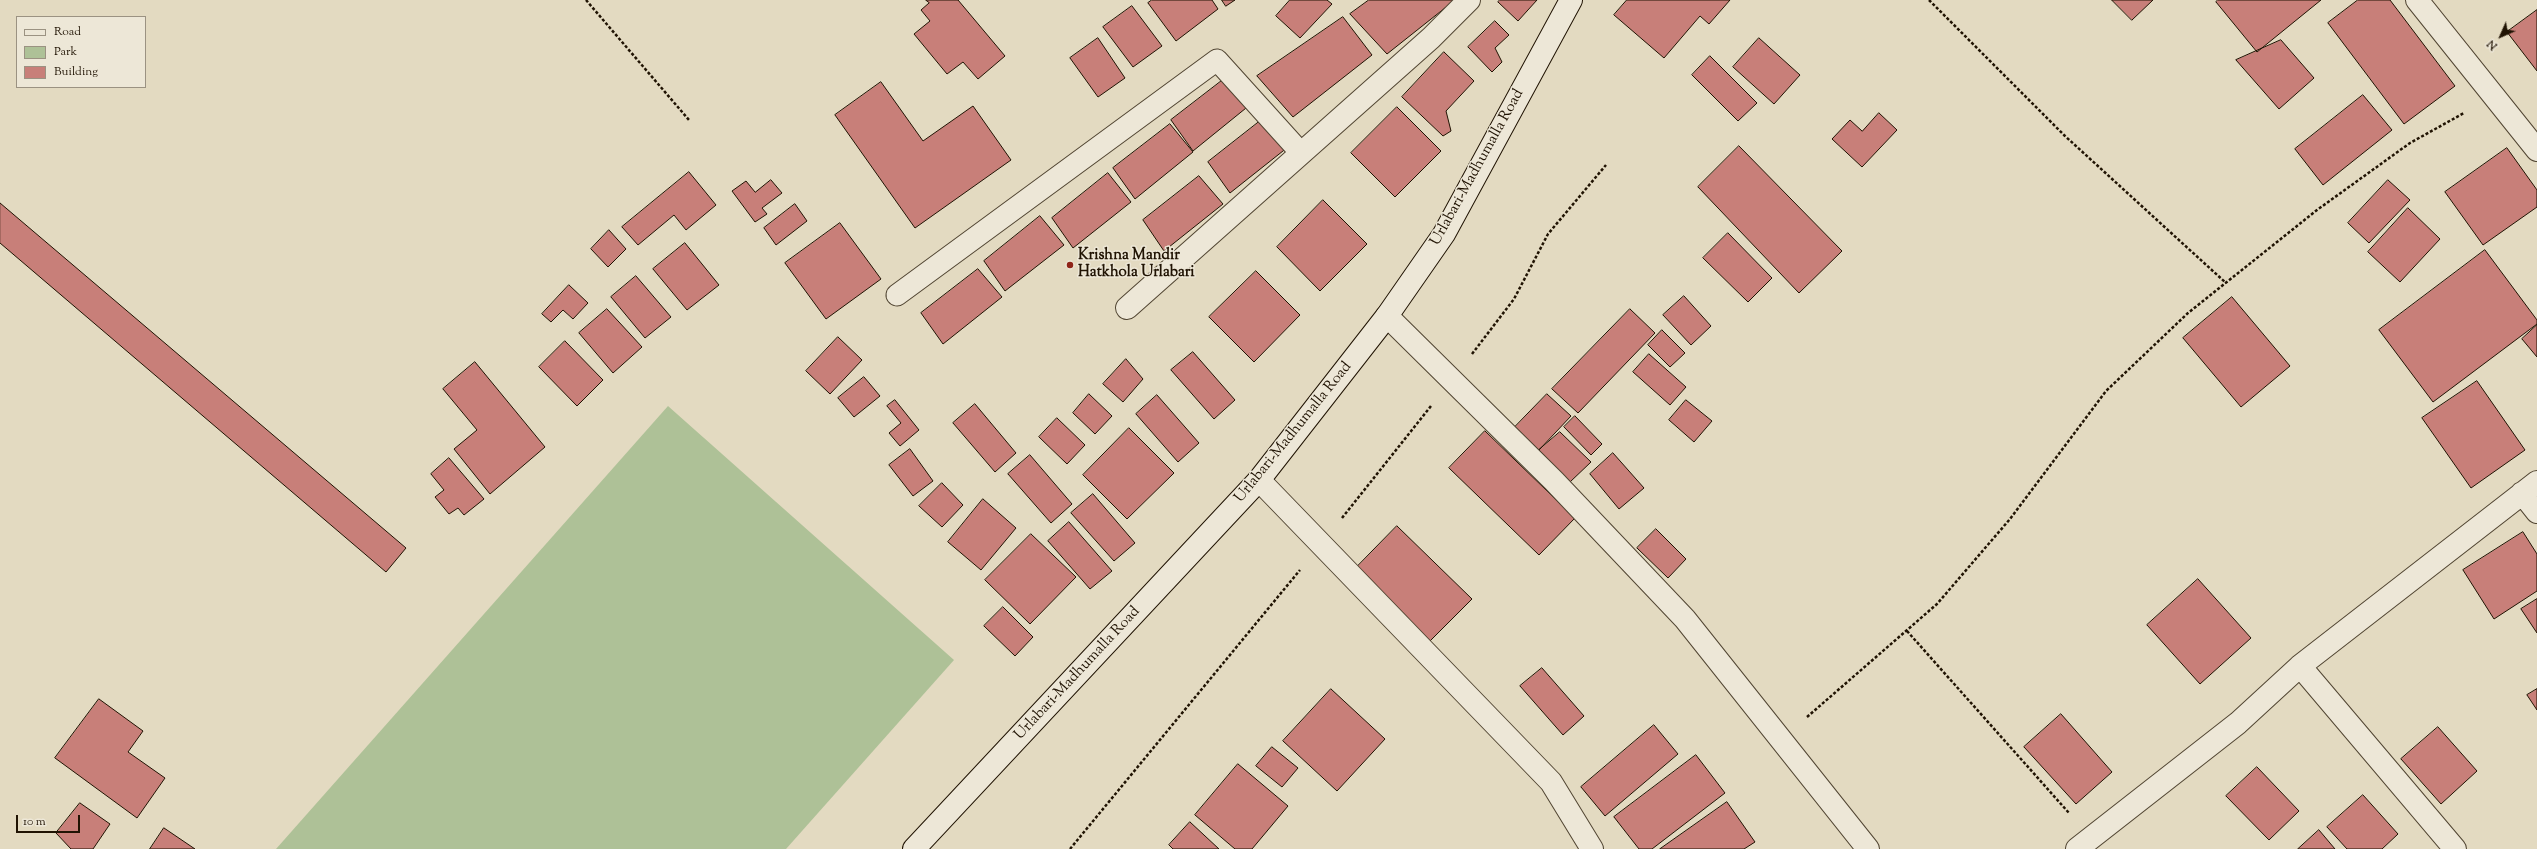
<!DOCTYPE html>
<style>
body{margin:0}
#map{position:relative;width:2537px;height:849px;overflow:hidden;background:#e3dac1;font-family:"Sorts Mill Goudy",serif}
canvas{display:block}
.legend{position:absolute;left:16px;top:16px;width:130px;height:72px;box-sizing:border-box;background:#ede7d7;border:1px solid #9b9282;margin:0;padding:5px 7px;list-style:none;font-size:12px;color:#201303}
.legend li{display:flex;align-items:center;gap:8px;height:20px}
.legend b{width:20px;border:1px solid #9b9282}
.north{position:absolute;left:2481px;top:16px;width:40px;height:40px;-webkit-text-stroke:3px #ede7d7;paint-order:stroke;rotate:225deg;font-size:11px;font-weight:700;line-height:16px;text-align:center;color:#201303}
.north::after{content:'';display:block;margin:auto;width:14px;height:18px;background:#201303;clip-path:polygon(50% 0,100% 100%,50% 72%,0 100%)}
.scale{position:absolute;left:16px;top:815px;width:64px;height:18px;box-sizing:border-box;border:2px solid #201303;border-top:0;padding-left:5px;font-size:12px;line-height:14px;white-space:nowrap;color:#201303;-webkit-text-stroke:3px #ede7d7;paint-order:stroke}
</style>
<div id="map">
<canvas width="2537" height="849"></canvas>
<ul class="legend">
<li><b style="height:5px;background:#ede7d7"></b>Road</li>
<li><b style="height:11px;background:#aec197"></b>Park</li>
<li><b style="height:11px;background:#c87f79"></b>Building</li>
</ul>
<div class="north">N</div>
<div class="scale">10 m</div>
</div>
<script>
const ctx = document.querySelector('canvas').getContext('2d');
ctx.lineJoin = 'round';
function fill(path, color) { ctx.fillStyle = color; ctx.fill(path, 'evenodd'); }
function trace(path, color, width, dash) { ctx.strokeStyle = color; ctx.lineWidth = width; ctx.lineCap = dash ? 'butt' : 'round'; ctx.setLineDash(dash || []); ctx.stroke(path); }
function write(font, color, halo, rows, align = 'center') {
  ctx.font = font + ' "Sorts Mill Goudy",serif'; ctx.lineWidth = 3; ctx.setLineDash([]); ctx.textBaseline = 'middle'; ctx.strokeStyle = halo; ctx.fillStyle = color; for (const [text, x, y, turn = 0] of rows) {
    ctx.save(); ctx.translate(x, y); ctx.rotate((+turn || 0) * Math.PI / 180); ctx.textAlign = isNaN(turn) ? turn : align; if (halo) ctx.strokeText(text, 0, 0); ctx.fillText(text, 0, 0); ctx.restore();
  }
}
fill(new Path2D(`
 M 668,406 L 954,660 L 786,849 L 276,849 Z`), '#aec197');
const building = new Path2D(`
 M 926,0 L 958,0 L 1005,56 L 978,79 L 963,62 L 947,74 L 914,34 L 930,21 L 921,10 L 929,3 Z
 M 1152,0 L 1212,0 L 1218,9 L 1176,41 L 1148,3 Z
 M 1222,0 L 1235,0 L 1226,6 Z
 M 1290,0 L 1327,0 L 1332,4 L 1300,38 L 1276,16 Z
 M 1369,0 L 1455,0 L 1387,54 L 1350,14 Z
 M 1500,0 L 1537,0 L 1518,21 L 1498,2 Z
 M 1627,0 L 1730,0 L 1709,24 L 1700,16 L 1664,58 L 1614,15 Z
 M 2112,0 L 2153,0 L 2132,20 Z
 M 2218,0 L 2321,0 L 2257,52 L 2216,2 Z
 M 2358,0 L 2390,0 L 2455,86 L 2404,124 L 2328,23 Z
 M 1132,6 L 1162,46 L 1133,67 L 1103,27 Z
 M 2537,10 L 2537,71 L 2507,32 Z
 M 1343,17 L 1372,55 L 1293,117 L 1257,76 Z
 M 1495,21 L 1509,35 L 1495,48 L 1502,62 L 1492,72 L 1468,47 Z
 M 1098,38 L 1125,78 L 1098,97 L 1070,58 Z
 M 1759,38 L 1800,75 L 1774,104 L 1733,67 Z
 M 2281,40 L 2314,78 L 2279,109 L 2236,60 Z
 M 1444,52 L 1474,81 L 1446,111 L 1451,131 L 1443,136 L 1402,97 Z
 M 1710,56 L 1757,103 L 1738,121 L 1692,75 Z
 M 1228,76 L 1251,104 L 1193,151 L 1171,120 Z
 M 881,82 L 923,141 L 973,106 L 1011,160 L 915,228 L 835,115 Z
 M 2363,95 L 2392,130 L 2323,185 L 2295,149 Z
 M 1397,107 L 1441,151 L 1395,197 L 1351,153 Z
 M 1879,113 L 1897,130 L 1862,167 L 1832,139 L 1850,120 L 1862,131 Z
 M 1264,118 L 1288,147 L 1230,193 L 1208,162 Z
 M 1170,124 L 1193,152 L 1135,199 L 1113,168 Z
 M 1739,146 L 1842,251 L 1799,293 L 1698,187 Z
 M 2507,148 L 2537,190 L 2537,207 L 2483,245 L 2445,192 Z
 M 689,172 L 716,205 L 686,230 L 674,215 L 638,245 L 622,227 Z
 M 1108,173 L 1131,202 L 1073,248 L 1052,218 Z
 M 1199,176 L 1223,204 L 1164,251 L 1143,220 Z
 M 771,180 L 782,193 L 762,208 L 767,214 L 755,222 L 732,191 L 746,181 L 755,192 Z
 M 2388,180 L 2410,200 L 2369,243 L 2348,223 Z
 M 1323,200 L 1367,244 L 1320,291 L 1277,247 Z
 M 0,203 L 406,548 L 386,572 L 0,243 Z
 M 795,204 L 807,221 L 776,245 L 764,228 Z
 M 2408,208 L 2440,239 L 2400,282 L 2368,252 Z
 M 1040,216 L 1064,245 L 1005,291 L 984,261 Z
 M 840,223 L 881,279 L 826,319 L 785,263 Z
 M 609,230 L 626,249 L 608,267 L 591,249 Z
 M 1728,233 L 1772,278 L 1748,302 L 1703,258 Z
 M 685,243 L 719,285 L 687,310 L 653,269 Z
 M 2485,250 L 2537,320 L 2537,324 L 2433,402 L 2379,330 Z
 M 978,269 L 1002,297 L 943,344 L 921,313 Z
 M 1256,271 L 1300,315 L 1254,362 L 1209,317 Z
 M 636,276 L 671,317 L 645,338 L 611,297 Z
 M 569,285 L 588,303 L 573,319 L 563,310 L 551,322 L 542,314 Z
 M 1684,296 L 1711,326 L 1691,345 L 1663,315 Z
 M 2232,297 L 2290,366 L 2241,407 L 2183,338 Z
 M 607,309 L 642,347 L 613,373 L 579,333 Z
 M 1630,309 L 1655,333 L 1578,413 L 1552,389 Z
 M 2537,325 L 2537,357 L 2522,339 Z
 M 1662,330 L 1685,353 L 1670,367 L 1648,345 Z
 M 838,337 L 862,360 L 830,394 L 806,371 Z
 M 565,341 L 603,380 L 577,406 L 539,367 Z
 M 1193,352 L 1235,400 L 1214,419 L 1171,370 Z
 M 1649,354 L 1686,387 L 1670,405 L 1633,372 Z
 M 1126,359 L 1143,379 L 1123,402 L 1103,384 Z
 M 475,362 L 545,447 L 490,494 L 454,449 L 477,430 L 443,389 Z
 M 864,377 L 880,396 L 854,417 L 838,398 Z
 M 2477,381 L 2525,450 L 2471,488 L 2422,418 Z
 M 1089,394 L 1112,416 L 1095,434 L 1073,413 Z
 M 1547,394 L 1571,416 L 1539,450 L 1514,428 Z
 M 1157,395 L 1199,443 L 1178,462 L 1136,414 Z
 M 895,400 L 919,430 L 900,446 L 889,433 L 901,423 L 887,406 Z
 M 1686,400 L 1712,421 L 1694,442 L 1669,420 Z
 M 975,404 L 1016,453 L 995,472 L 953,423 Z
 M 1575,416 L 1602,444 L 1591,455 L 1564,427 Z
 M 1057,418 L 1085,445 L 1067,464 L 1039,437 Z
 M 1129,428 L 1174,473 L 1127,519 L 1083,475 Z
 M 1485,431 L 1575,518 L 1539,555 L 1449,468 Z
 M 1560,432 L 1591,462 L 1570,482 L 1539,450 Z
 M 910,449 L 933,481 L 913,496 L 889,465 Z
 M 1613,453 L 1644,488 L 1619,509 L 1590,474 Z
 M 1030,455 L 1072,504 L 1051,523 L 1008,474 Z
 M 449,458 L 484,499 L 464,515 L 458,508 L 449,514 L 435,497 L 444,490 L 431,474 Z
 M 942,483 L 963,505 L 942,527 L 919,506 Z
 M 1093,494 L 1135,543 L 1114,561 L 1071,513 Z
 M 983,499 L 1016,528 L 981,570 L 948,542 Z
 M 1069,522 L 1112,571 L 1090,589 L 1048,541 Z
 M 1397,526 L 1472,599 L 1428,643 L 1354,570 Z
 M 1656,529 L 1686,559 L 1668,578 L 1637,548 Z
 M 2523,532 L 2537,554 L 2537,591 L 2494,619 L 2463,570 Z
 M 1031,534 L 1076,577 L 1030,624 L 985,580 Z
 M 2198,579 L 2251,638 L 2200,684 L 2147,625 Z
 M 2537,599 L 2537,633 L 2521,609 Z
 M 1003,607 L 1033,637 L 1015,656 L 984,626 Z
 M 1542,668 L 1584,716 L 1563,735 L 1520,686 Z
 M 1331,689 L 1385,739 L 1337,791 L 1283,741 Z
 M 2537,689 L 2537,710 L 2527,695 Z
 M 99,699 L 143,731 L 128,752 L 165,778 L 137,818 L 55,758 Z
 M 2061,714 L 2112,772 L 2076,804 L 2024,747 Z
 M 1654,725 L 1678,754 L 1605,816 L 1581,787 Z
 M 2438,727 L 2477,771 L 2441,804 L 2401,759 Z
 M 1272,747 L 1298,768 L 1282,787 L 1256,766 Z
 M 1696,755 L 1725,793 L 1652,849 L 1639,849 L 1614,817 Z
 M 1238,764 L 1288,806 L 1252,849 L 1235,849 L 1195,815 Z
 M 2257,767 L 2299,811 L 2269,840 L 2226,796 Z
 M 2363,795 L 2398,834 L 2382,849 L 2347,849 L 2327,827 Z
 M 1727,802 L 1755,842 L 1744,849 L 1660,849 Z
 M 80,803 L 110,824 L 93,849 L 71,849 L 56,833 Z
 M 1190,822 L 1219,849 L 1173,849 L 1169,845 Z
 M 164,828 L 195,849 L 150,849 Z
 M 2319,830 L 2335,849 L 2298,849 Z`);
fill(building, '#c87f79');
trace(building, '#201303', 1);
const service = new Path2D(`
 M 897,295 L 1217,60 L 1301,153`);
const minor = new Path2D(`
 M 2417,0 L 2537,150
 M 1127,308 L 1431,38 L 1469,0
 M 1387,316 L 1554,481 L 1685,619 L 1868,849
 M 1259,480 L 1551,782 L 1592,849
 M 2522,493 L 2537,512
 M 2300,666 L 2455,849
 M 2077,849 L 2238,723 L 2300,666 L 2537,482`);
const secondary = new Path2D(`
 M 914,849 L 1259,480 L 1387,316 L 1444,234 L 1571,0`);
trace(service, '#514532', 23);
trace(minor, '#514532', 24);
trace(secondary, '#201303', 24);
trace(new Path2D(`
 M 586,0 L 689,120
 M 1929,0 L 2065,136 L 2226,283
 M 1472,354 L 1514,299 L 1548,234 L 1606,165
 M 1342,518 L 1431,406
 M 1907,631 L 2069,813
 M 1807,717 L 1937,604 L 2010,519 L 2106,391 L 2188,313 L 2317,210 L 2410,143 L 2464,113
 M 1070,849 L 1300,570`), '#201303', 2.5, [3, 2]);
trace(service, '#ede7d7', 21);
trace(minor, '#ede7d7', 22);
trace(secondary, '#ede7d7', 22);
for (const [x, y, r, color] of [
 [1070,265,4,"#8f2418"]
]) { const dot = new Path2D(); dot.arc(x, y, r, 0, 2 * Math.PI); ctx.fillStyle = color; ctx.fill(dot); trace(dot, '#ede7d7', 1.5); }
write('15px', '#201303', '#ede7d7', [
 ["Urlabari-Madhumalla Road",1478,168,-61],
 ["Urlabari-Madhumalla Road",1294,433,-51],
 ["Urlabari-Madhumalla Road",1078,674,-47]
]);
write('bold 15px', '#201303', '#ede7d7', [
 ["Krishna Mandir",1078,256],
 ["Hatkhola Urlabari",1078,273]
], 'left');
</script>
